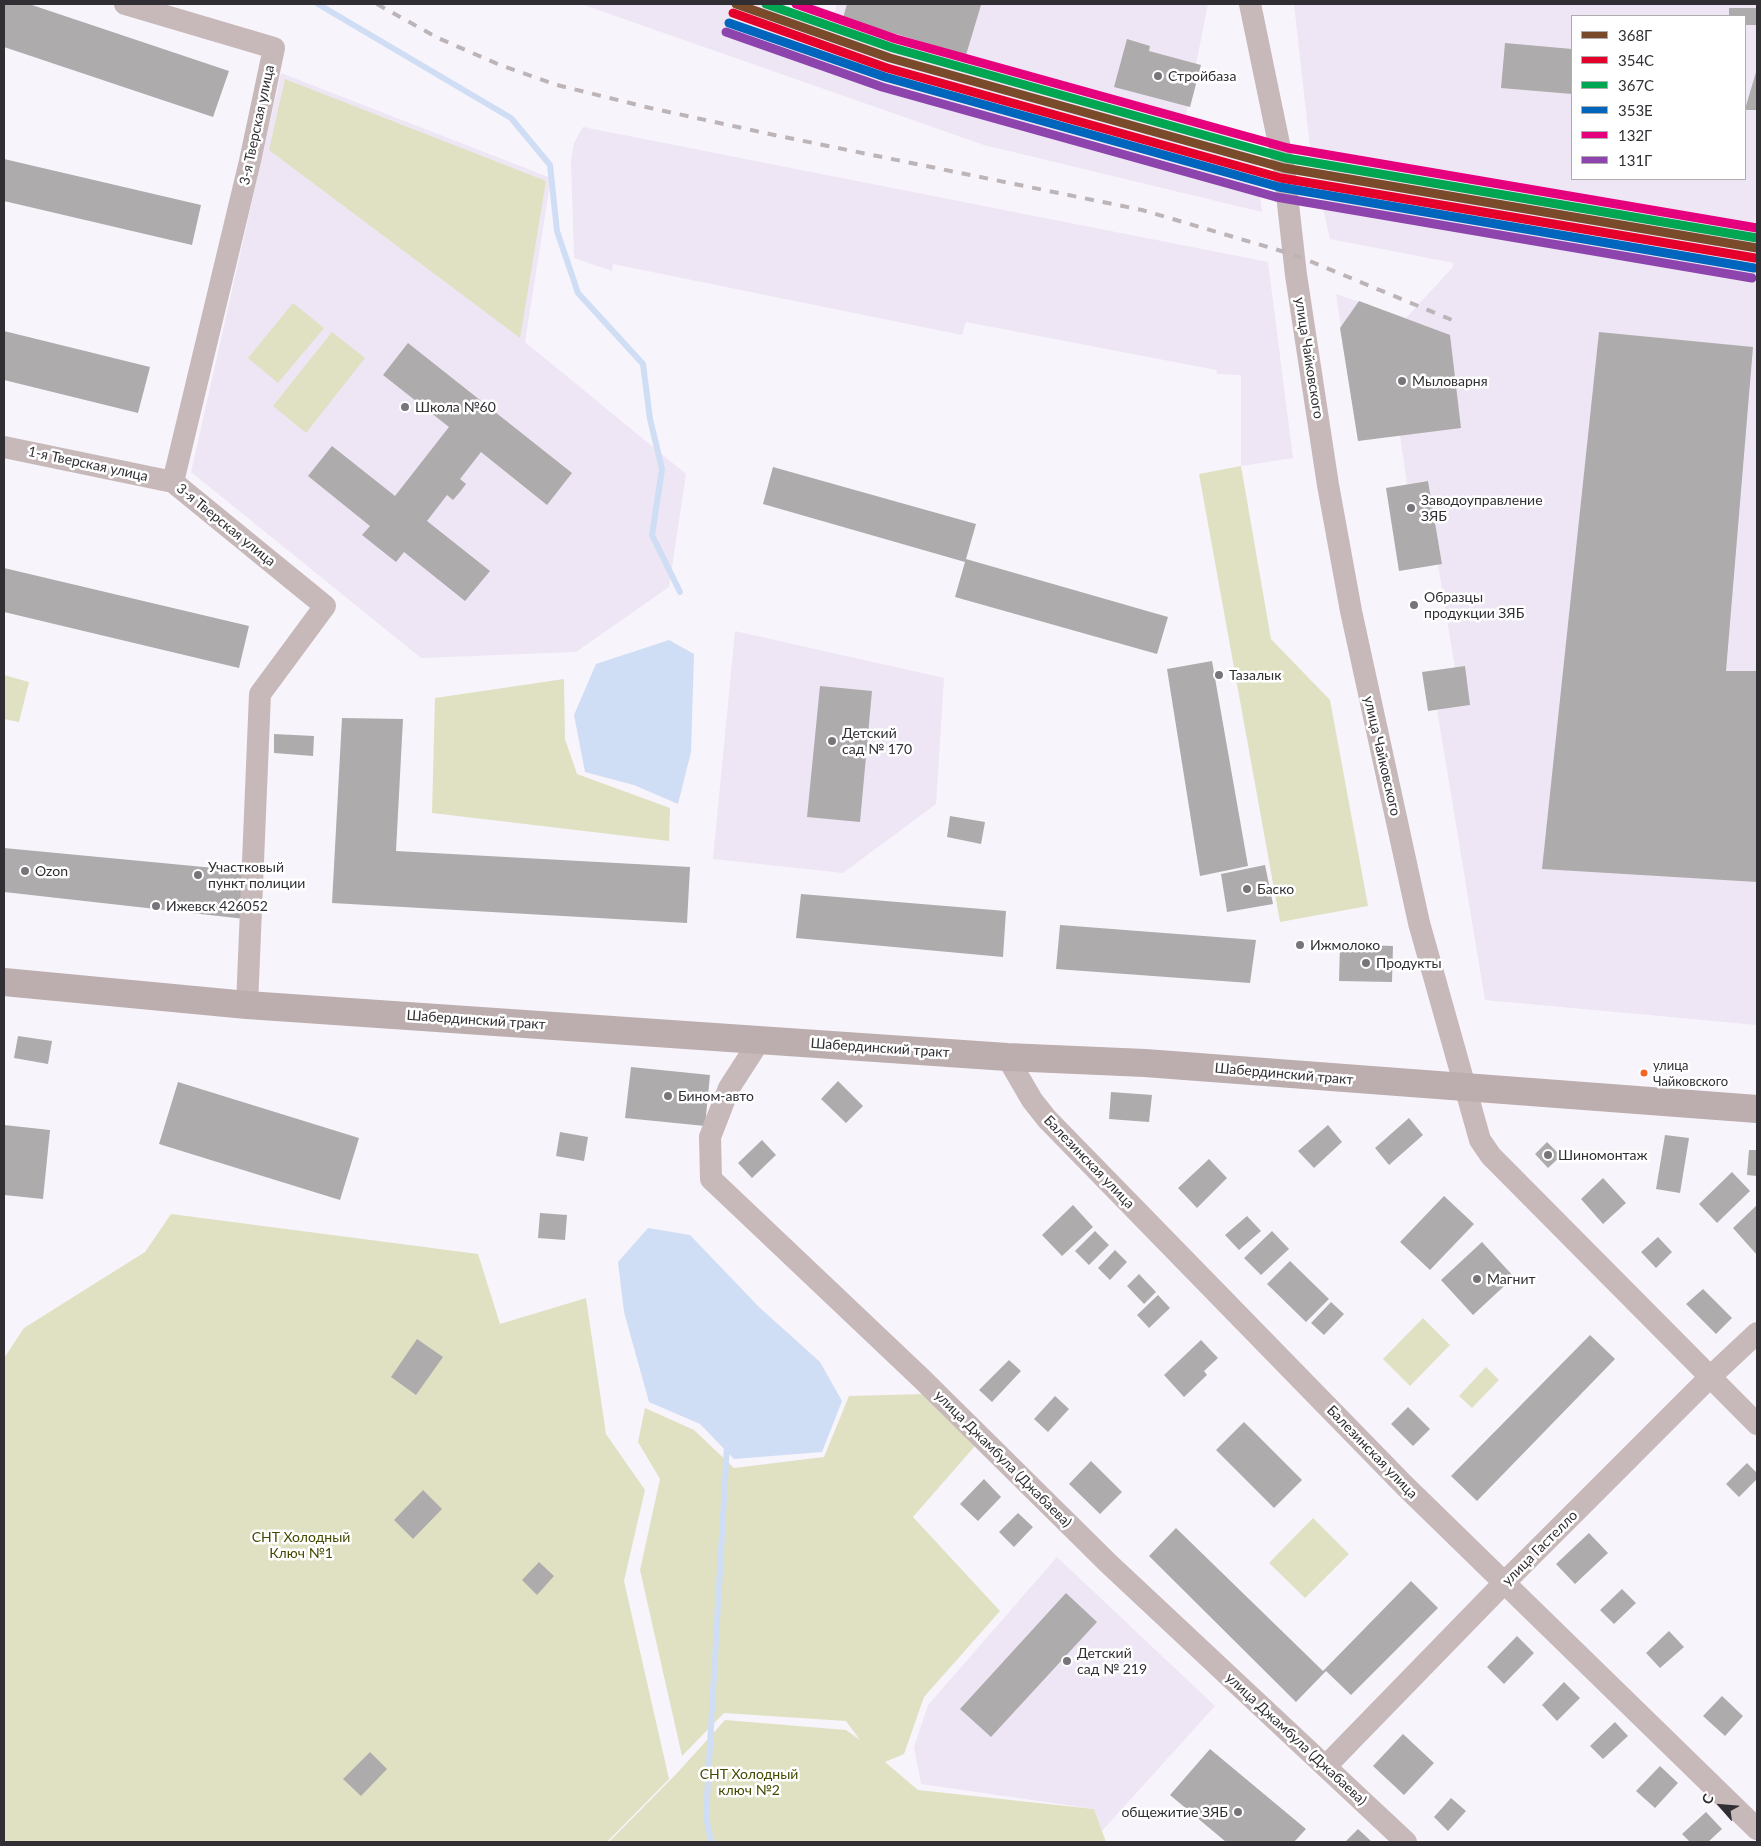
<!DOCTYPE html>
<meta charset="utf-8">
<style>
body{margin:0}
#map{position:relative;width:1761px;height:1846px;overflow:hidden;background:#f8f4fb;font-family:Lato,sans-serif}
canvas{display:block}
.frame{position:absolute;inset:0;border:5px solid #322f34;pointer-events:none}
.legend{position:absolute;left:1571px;top:15px;width:175px;height:165px;box-sizing:border-box;background:#fff;border:1px solid #adacae;margin:0;padding:6px 9px;list-style:none;font-size:15px;color:#322f34}
.legend li{display:flex;align-items:center;gap:10px;height:25px}
.legend b{width:25px;border:1px solid #adacae}
.north{position:absolute;left:1696px;top:1781px;width:50px;height:50px;-webkit-text-stroke:4px #fff;paint-order:stroke;rotate:297deg;font-size:14px;font-weight:700;line-height:20px;text-align:center;color:#322f34}
.north::after{content:'';display:block;margin:auto;width:18px;height:22px;background:#322f34;clip-path:polygon(50% 0,100% 100%,50% 72%,0 100%)}
</style>
<div id="map">
<canvas width="1761" height="1846"></canvas>
<div class="frame"></div>
<ul class="legend">
<li><b style="height:6px;background:#7a4b2a"></b>368Г</li>
<li><b style="height:6px;background:#e4002b"></b>354С</li>
<li><b style="height:6px;background:#00a651"></b>367С</li>
<li><b style="height:6px;background:#0065bd"></b>353Е</li>
<li><b style="height:6px;background:#e5007d"></b>132Г</li>
<li><b style="height:6px;background:#8e44ad"></b>131Г</li>
</ul>
<div class="north">С</div>
</div>
<script>
const context = document.querySelector('canvas').getContext('2d');
context.lineJoin = 'round';
function fillPath(path, color) {
  context.fillStyle = color;
  context.fill(path, 'evenodd');
}
function stroke(path, color, width, dash) {
  context.strokeStyle = color;
  context.lineWidth = width;
  context.lineCap = dash ? 'butt' : 'round';
  context.setLineDash(dash || []);
  context.stroke(path);
}
function write(font, color, halo, rows, align = 'center') {
  context.font = font + ' Lato,sans-serif';
  context.lineWidth = 5;
  context.setLineDash([]);
  context.textBaseline = 'middle';
  context.strokeStyle = halo;
  context.fillStyle = color;
  for (const [text, x, y, turn = 0] of rows) {
    context.save();
    context.translate(x, y);
    context.rotate((+turn || 0) * Math.PI / 180);
    context.textAlign = isNaN(turn) ? turn : align;
    if (halo) context.strokeText(text, 0, 0);
    context.fillText(text, 0, 0);
    context.restore();
  }
}
fillPath(new Path2D(`
 M581 4H782L831 24 837 4H1208L1185 120 1254 145 1262 212 984 145Z
 M1294 4H1757V1025L1485 1000 1437 710 1470 705 1455 668 1438 565 1442 563 1428 481 1407 484 1400 435 1358 441 1336 294 1406 318 1452 268 1454 263 1330 239 1311 156ZM1572 16H1745V179H1572Z
 M281 73 551 178 525 342 686 474 669 587 576 652 421 658 191 472Z
 M583 127 1268 262 1293 458 1241 466V375L1217 374 1216 370 966 322 962 335 613 264 612 271 574 258 571 161 574 143Z
 M735 631 944 678 936 804 843 873 713 859Z
 M1057 1557 1215 1706 1102 1831 1094 1809 921 1784 914 1747 928 1705Z`), '#eee6f4');
fillPath(new Path2D(`
 M285 79 546 181 520 338 269 150Z
 M293 303 324 328 278 383 248 358Z
 M332 332 365 358 306 433 273 406Z
 M1241 466 1271 639 1330 700 1368 906 1280 922 1199 474Z
 M4 675 29 682 19 722 4 719Z
 M564 679 565 739 577 774 670 808 669 841 432 813 435 698Z
 M171 1214 478 1254 500 1324 586 1298 606 1434 645 1490 624 1581 669 1779 607 1842H4V1358L24 1328 145 1252Z
 M1423 1318 1450 1345 1410 1386 1383 1359Z
 M1486 1367 1499 1380 1472 1408 1459 1396Z
 M926 1394 975 1446 913 1517 1000 1611 924 1697 904 1754 885 1762 918 1790 1094 1809 1106 1842H609L679 1771 725 1720 846 1730 860 1740 846 1721 724 1713 682 1756 640 1570 660 1479 638 1442 645 1408 694 1430 734 1468 824 1457 849 1396Z
 M1313 1518 1349 1554 1305 1598 1269 1563Z`), '#e0e1c3');
fillPath(new Path2D(`
 M669 640 694 654 691 752 678 804 634 785 585 772 574 715 596 664Z
 M648 1228 690 1235 759 1307 820 1362 842 1401 822 1452 734 1459 700 1424 649 1402 624 1312 618 1262Z`), '#cfdef5');
stroke(new Path2D(`
 M318 4 511 118 550 165 557 231 578 293 643 364 650 419 662 469 652 535 680 592
 M711 1842 706 1816 727 1445`), '#cfdef5', 6);
fillPath(new Path2D(`
 M4 4H29L229 71 213 117 4 47Z
 M847 4H975L981 5 966 55 843 18Z
 M1729 8H1757V25H1745V16H1729Z
 M1127 39 1150 46 1149 51 1201 65 1190 107 1114 87Z
 M1505 43 1572 49V94L1501 88Z
 M1757 69V110H1745V109Z
 M4 159 201 205 192 245 4 201Z
 M1359 301 1450 335 1461 428 1358 441 1340 328Z
 M4 331 150 367 138 413 4 380Z
 M1599 332 1753 347 1726 671H1757V882L1542 869Z
 M408 343 572 473 547 505 481 452 460 479 466 484 460 492 453 500 447 495 427 521 490 571 465 601 404 552 396 562 362 535 370 526 308 476 332 446 395 496 449 427 383 375Z
 M773 467 976 524 966 559 1168 617 1157 654 955 597 965 562 763 504Z
 M1428 481 1442 564 1399 571 1386 488Z
 M4 568 249 626 239 668 4 612Z
 M1212 661 1248 866 1200 876 1167 669Z
 M1465 666 1470 705 1428 711 1422 672Z
 M820 686 872 691 860 822 807 817Z
 M342 718 403 719 396 851 690 867 687 923 332 903Z
 M274 734 314 736 313 756 274 753Z
 M950 816 985 822 981 844 947 837Z
 M4 848 246 871 245 919 4 892Z
 M1265 865 1273 904 1227 912 1221 874Z
 M801 894 1006 911 1003 957 796 938Z
 M1060 925 1256 940 1250 983 1056 969Z
 M1340 944 1393 946 1392 982 1339 981Z
 M18 1036 52 1041 48 1064 14 1058Z
 M631 1067 710 1075 705 1126 625 1118Z
 M838 1081 863 1106 846 1123 821 1099Z
 M178 1082 359 1138 340 1200 159 1144Z
 M1111 1092 1152 1095 1149 1122 1109 1119Z
 M1409 1118 1423 1135 1389 1165 1375 1148Z
 M4 1125 50 1130 43 1199 4 1195Z
 M1328 1125 1342 1142 1314 1168 1298 1151Z
 M560 1132 588 1137 584 1161 556 1156Z
 M1665 1135 1689 1138 1680 1193 1656 1189Z
 M762 1140 776 1155 752 1178 738 1163Z
 M1547 1142 1561 1156 1548 1168 1535 1154Z
 M1749 1150H1757V1176L1747 1175Z
 M1209 1159 1227 1178 1197 1208 1178 1188Z
 M1732 1172 1750 1191 1717 1223 1699 1204Z
 M1603 1178 1626 1203 1603 1224 1581 1199Z
 M1444 1196 1474 1224 1430 1270 1400 1242Z
 M1073 1205 1093 1227 1062 1256 1042 1235Z
 M1757 1205V1255L1733 1228Z
 M540 1213 567 1215 565 1240 538 1238Z
 M1247 1216 1261 1231 1239 1250 1225 1235Z
 M1095 1231 1109 1245 1089 1265 1075 1251Z
 M1272 1231 1289 1249 1261 1275 1244 1258Z
 M1658 1237 1672 1252 1656 1268 1641 1252Z
 M1482 1242 1514 1277 1473 1315 1441 1280Z
 M1115 1250 1127 1262 1110 1280 1098 1268Z
 M1290 1261 1329 1299 1306 1322 1267 1284Z
 M1139 1274 1156 1292 1144 1304 1127 1286Z
 M1703 1289 1732 1318 1716 1334 1686 1304Z
 M1158 1295 1170 1308 1149 1328 1137 1315Z
 M1331 1302 1344 1314 1324 1335 1311 1323Z
 M1590 1335 1615 1359 1477 1501 1451 1476Z
 M417 1339 443 1357 416 1395 391 1377Z
 M1201 1340 1218 1358 1204 1371 1207 1375 1184 1397 1164 1375Z
 M1009 1360 1021 1371 992 1402 979 1390Z
 M1055 1396 1069 1409 1048 1432 1034 1419Z
 M1408 1407 1430 1429 1413 1446 1391 1424Z
 M1244 1422 1302 1480 1274 1508 1216 1450Z
 M1091 1461 1122 1492 1100 1514 1069 1484Z
 M1747 1463 1757 1473V1479L1739 1497 1726 1484Z
 M984 1479 1001 1497 978 1521 960 1504Z
 M423 1490 442 1509 413 1539 394 1520Z
 M1018 1513 1033 1527 1014 1547 999 1532Z
 M1176 1528 1323 1671 1411 1581 1438 1608 1351 1695 1326 1671 1296 1702 1149 1556Z
 M1589 1533 1608 1553 1575 1584 1556 1564Z
 M539 1562 554 1576 537 1595 522 1580Z
 M1622 1589 1636 1603 1614 1624 1600 1610Z
 M1066 1593 1097 1622 991 1737 960 1709Z
 M1669 1631 1684 1647 1660 1668 1646 1653Z
 M1517 1636 1534 1653 1504 1684 1487 1667Z
 M1564 1682 1580 1698 1557 1721 1542 1705Z
 M1722 1696 1743 1716 1725 1736 1703 1716Z
 M1615 1722 1628 1736 1603 1759 1590 1746Z
 M1403 1734 1434 1763 1404 1795 1373 1766Z
 M1210 1749 1306 1829 1294 1842H1226L1170 1795Z
 M370 1752 387 1769 361 1796 343 1779Z
 M1660 1766 1678 1783 1655 1808 1636 1791Z
 M1451 1798 1466 1811 1448 1831 1434 1817Z
 M1706 1812 1722 1829 1708 1842H1690L1682 1834Z
 M1358 1829 1372 1842H1345Z`), '#aeabac');
stroke(new Path2D(`
 M125 4 274 48 250 161 173 482 325 606 260 694 247 1005
 M1250 4 1284 168 1296 275 1328 485 1351 611 1419 923 1480 1140 1491 1156 1757 1424
 M4 447 173 482
 M760 1040 729 1088 710 1137 711 1179 922 1379 1108 1563 1406 1842
 M1007 1057 1032 1100 1047 1119 1404 1485 1757 1829
 M1326 1766 1504 1583 1710 1377 1757 1333`), '#c7b9ba', 22);
stroke(new Path2D(`
 M4 982 247 1005 1007 1057 1145 1063 1757 1109`), '#bcadae', 28);
stroke(new Path2D(`
 M377 4 438 38 500 65 557 85 646 107 779 136 1142 210 1295 255 1457 322`), '#bcb4b7', 4, [9, 9]);
stroke(new Path2D(`
 M736 4 890 58 1284 168 1757 248`), '#7a4b2a', 9);
stroke(new Path2D(`
 M733 13 887 68 1281 178 1755 258`), '#e4002b', 9);
stroke(new Path2D(`
 M766 4 893 48 1286 158 1757 238`), '#00a651', 9);
stroke(new Path2D(`
 M729 23 885 77 1279 187 1754 268`), '#0065bd', 9);
stroke(new Path2D(`
 M796 4 896 39 1288 148 1757 228`), '#e5007d', 9);
stroke(new Path2D(`
 M726 32 882 87 1276 197 1752 278`), '#8e44ad', 9);
for (const [x, y, r, color] of [
 [1158,76,5,"#77747a"],
 [1402,381,5,"#77747a"],
 [405,407,5,"#77747a"],
 [1411,508,5,"#77747a"],
 [1414,605,5,"#77747a"],
 [1219,675,5,"#77747a"],
 [832,741,5,"#77747a"],
 [25,871,5,"#77747a"],
 [198,875,5,"#77747a"],
 [1247,889,5,"#77747a"],
 [156,906,5,"#77747a"],
 [1300,945,5,"#77747a"],
 [1366,963,5,"#77747a"],
 [1644,1073,4.5,"#f26522"],
 [668,1096,5,"#77747a"],
 [1548,1155,5,"#77747a"],
 [1477,1279,5,"#77747a"],
 [1067,1661,5,"#77747a"],
 [1238,1812,5,"#77747a"]
]) {
  const dot = new Path2D();
  dot.arc(x, y, r, 0, 2 * Math.PI);
  context.fillStyle = color;
  context.fill(dot);
  stroke(dot, '#fff', 2);
}
write('13px', '#322f34', '#fff', [
 ["улица",1653,1066],
 ["Чайковского",1653,1082]
], 'left');
write('14px', '#322f34', '#fff', [
 ["Стройбаза",1168,76],
 ["Мыловарня",1412,381],
 ["Школа №60",415,407],
 ["Заводоуправление",1421,500],
 ["ЗЯБ",1421,516],
 ["Образцы",1424,597],
 ["продукции ЗЯБ",1424,613],
 ["Тазалык",1229,675],
 ["Детский",842,733],
 ["сад № 170",842,749],
 ["Участковый",208,867],
 ["пункт полиции",208,883],
 ["Ozon",35,871],
 ["Баско",1257,889],
 ["Ижевск 426052",166,906],
 ["Ижмолоко",1310,945],
 ["Продукты",1376,963],
 ["Бином-авто",678,1096],
 ["Шиномонтаж",1558,1155],
 ["Магнит",1487,1279],
 ["Детский",1077,1653],
 ["сад № 219",1077,1669],
 ["общежитие ЗЯБ",1228,1812,"right"]
], 'left');
write('14px', '#322f34', '#fff', [
 ["3-я Тверская улица",257,125,-78],
 ["улица Чайковского",1309,358,81],
 ["1-я Тверская улица",88,464,12],
 ["3-я Тверская улица",226,525,39],
 ["улица Чайковского",1382,756,77],
 ["Шабердинский тракт",476,1020,4],
 ["Шабердинский тракт",880,1048,4],
 ["Шабердинский тракт",1284,1074,5],
 ["Балезинская улица",1089,1162,46],
 ["Балезинская улица",1372,1452,46],
 ["улица Джамбула (Джабаева)",1003,1459,45],
 ["улица Гастелло",1540,1548,-45],
 ["улица Джамбула (Джабаева)",1296,1739,43]
]);
write('14px', '#464a00', '#fff', [
 ["СНТ Холодный",301,1537],
 ["Ключ №1",301,1553],
 ["СНТ Холодный",749,1774],
 ["ключ №2",749,1790]
]);
</script>
